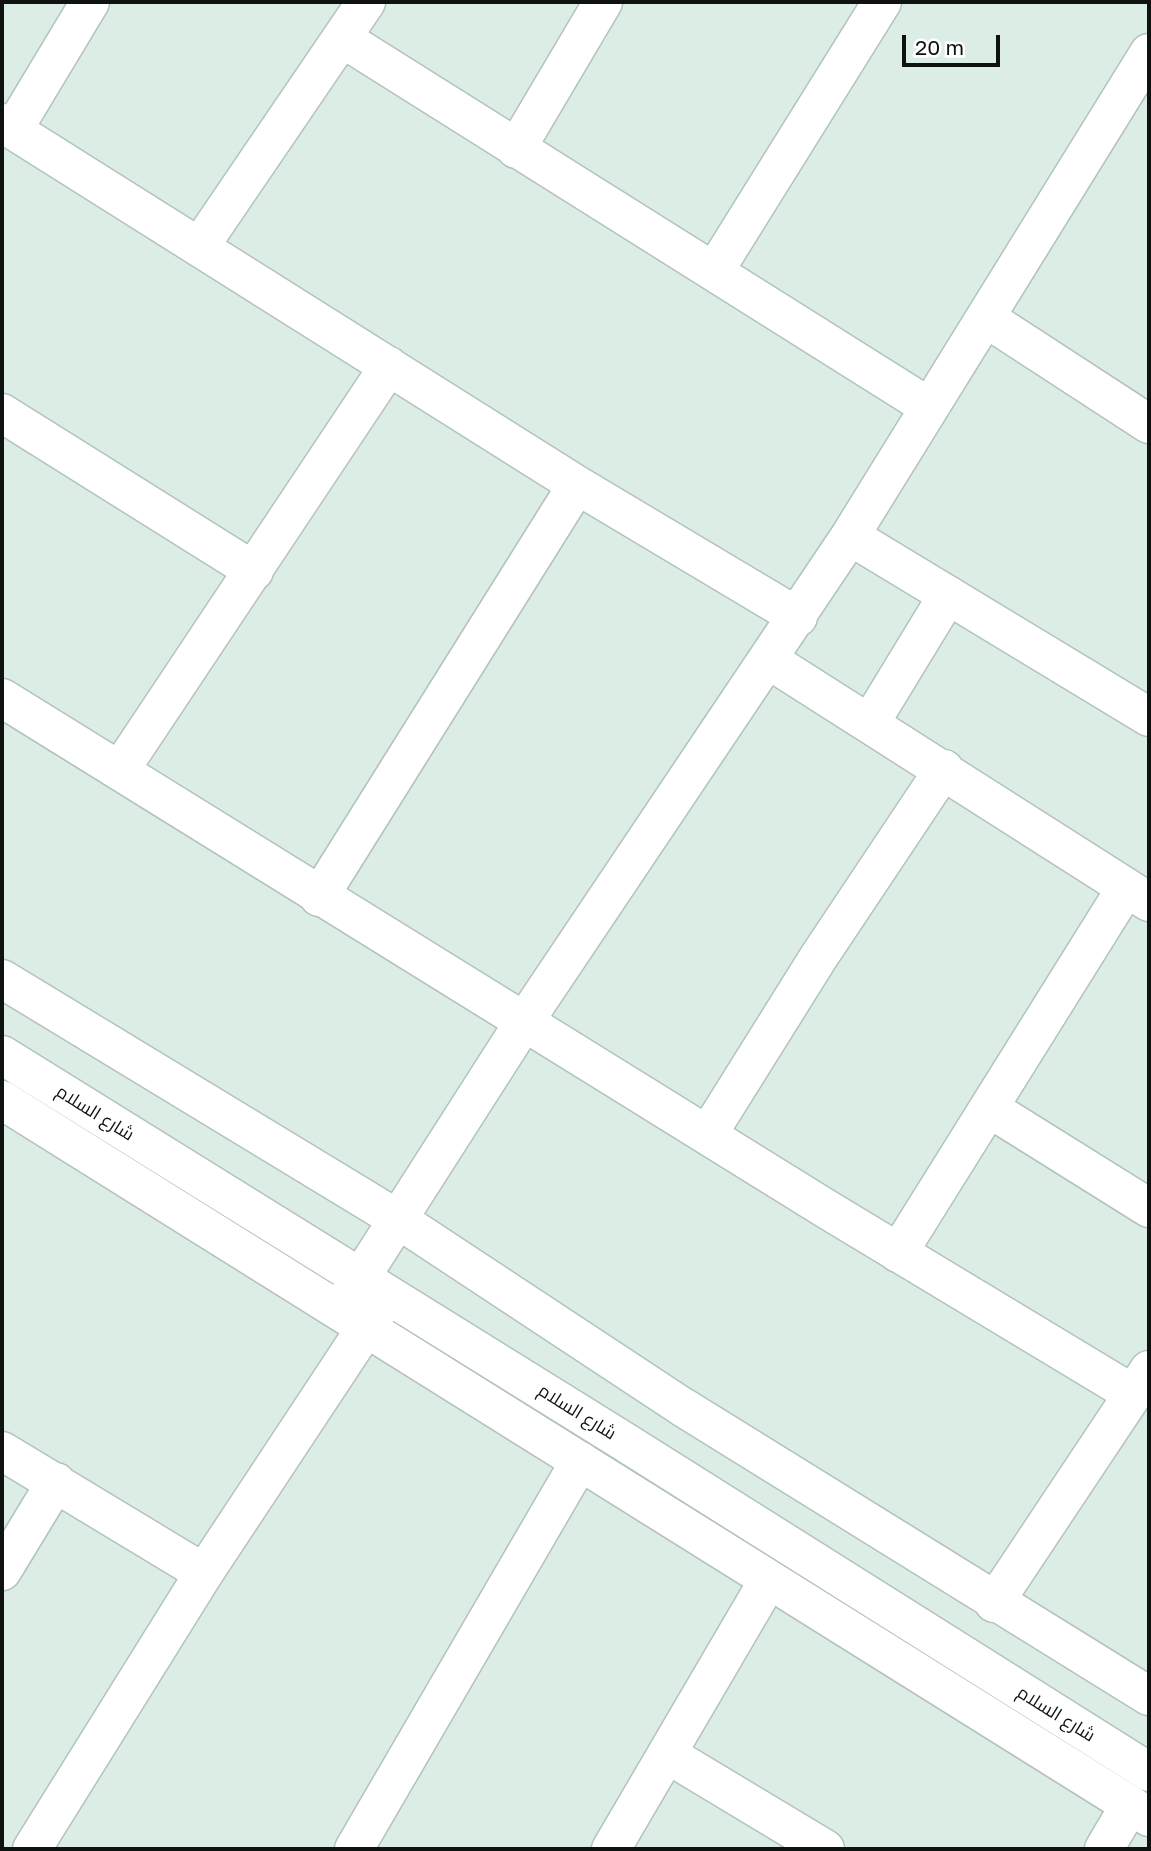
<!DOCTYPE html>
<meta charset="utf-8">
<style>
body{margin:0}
#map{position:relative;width:1151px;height:1851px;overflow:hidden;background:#dcede6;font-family:"Golos Text",sans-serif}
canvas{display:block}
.frame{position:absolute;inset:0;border:4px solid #0e1311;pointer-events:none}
.scale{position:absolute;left:902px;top:35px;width:98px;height:32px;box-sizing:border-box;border:4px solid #0e1311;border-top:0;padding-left:9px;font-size:21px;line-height:24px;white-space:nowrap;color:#0e1311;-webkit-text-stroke:5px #fff;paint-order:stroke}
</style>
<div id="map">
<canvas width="1151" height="1851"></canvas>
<div class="frame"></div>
<div class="scale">20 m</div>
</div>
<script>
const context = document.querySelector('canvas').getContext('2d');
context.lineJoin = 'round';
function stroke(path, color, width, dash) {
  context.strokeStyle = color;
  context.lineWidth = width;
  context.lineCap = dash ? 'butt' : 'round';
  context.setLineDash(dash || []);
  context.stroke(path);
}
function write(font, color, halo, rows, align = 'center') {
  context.font = font + ' "Golos Text",Cairo,sans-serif';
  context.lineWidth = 7;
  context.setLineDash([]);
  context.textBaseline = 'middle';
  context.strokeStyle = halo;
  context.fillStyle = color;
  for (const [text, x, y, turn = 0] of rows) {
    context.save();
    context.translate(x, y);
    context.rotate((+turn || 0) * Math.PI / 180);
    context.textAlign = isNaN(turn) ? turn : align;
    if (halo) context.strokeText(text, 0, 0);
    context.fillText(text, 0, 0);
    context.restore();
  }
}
const street = new Path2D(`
 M342 38 929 407
 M2 123 577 485 798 617
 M13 130 90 2
 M516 149 603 2
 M200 246 366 2
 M715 270 882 2
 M986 318 1149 424
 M2 413 254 571
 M850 536 1149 717
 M769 660 1149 902
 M2 698 828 1210 1133 1394
 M870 723 948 595
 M120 770 389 366
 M319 897 577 485
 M2 979 399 1220 681 1406 1149 1696
 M989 1108 1149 1208
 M708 1134 818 958 944 769
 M898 1253 1126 888
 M343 1305 524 1022 850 536 1149 53
 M2 1451 204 1573
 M2 1571 56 1482
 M994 1603 1149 1370
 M667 1754 825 1849
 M354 1849 580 1461
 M611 1849 768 1581
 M1104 1849 1130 1805`);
const secondary = new Path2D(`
 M2 1055 620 1439 1149 1772
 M2 1100 1149 1817
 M32 1849 204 1573 381 1305`);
stroke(street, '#b2c2bc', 41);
stroke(secondary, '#b2c2bc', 41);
stroke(street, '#fff', 38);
stroke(secondary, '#fff', 38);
write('18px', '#0e1311', '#fff', [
 ["شارع السلام",95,1113,32],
 ["شارع السلام",577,1412,32],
 ["شارع السلام",1056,1714,32]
]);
</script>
